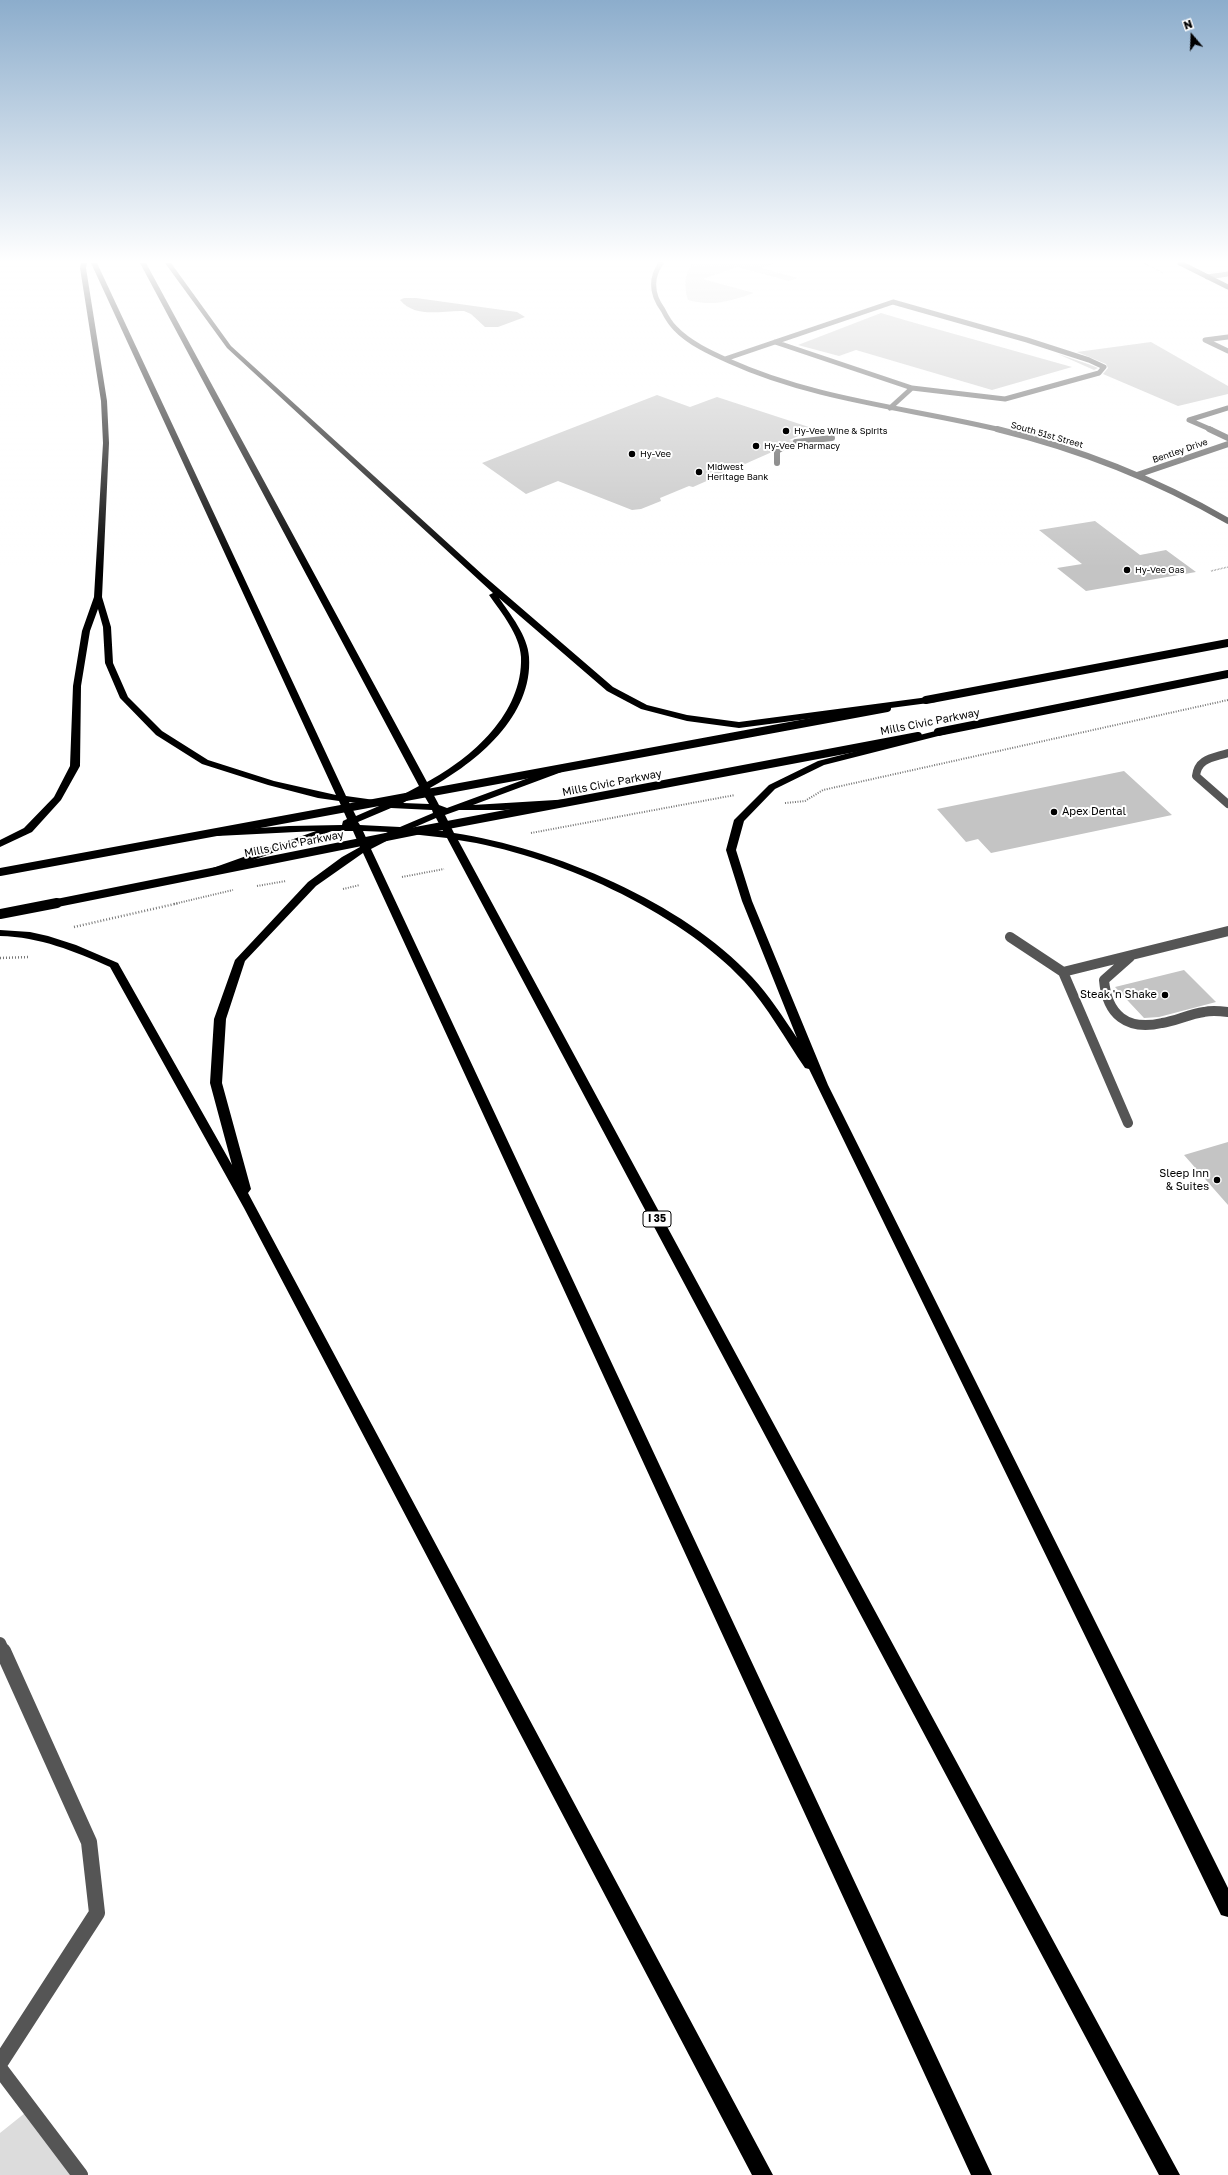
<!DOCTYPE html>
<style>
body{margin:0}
#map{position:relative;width:1228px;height:2175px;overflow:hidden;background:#fff;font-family:"Golos Text",sans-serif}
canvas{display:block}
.north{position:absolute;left:1172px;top:16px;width:40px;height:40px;-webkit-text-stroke:3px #fff;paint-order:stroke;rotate:341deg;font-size:11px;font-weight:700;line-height:16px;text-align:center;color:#000}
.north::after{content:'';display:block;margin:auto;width:14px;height:18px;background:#000;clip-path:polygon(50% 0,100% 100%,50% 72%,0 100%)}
</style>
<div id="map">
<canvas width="1228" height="2175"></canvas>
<div class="north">N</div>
</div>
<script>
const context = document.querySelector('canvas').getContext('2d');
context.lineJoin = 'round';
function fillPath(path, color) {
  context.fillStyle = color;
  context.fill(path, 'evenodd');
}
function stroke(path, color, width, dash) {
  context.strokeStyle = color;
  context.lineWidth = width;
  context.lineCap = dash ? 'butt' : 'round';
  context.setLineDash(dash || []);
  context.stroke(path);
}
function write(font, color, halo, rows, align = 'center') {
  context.font = font + ' "Golos Text",sans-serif';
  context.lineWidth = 4;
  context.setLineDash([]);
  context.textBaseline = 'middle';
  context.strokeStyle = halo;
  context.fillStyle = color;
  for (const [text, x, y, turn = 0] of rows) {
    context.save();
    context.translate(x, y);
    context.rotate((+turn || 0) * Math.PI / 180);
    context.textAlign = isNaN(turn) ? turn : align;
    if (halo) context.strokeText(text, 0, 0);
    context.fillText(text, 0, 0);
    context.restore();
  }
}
fillPath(new Path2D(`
 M693 263H773L761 268 798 278 789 281 737 267 703 279 754 293C730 301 714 307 688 300 684 286 684 275 693 263Z
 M30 2109 80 2175H0V2133Z`), '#dcdcdc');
fillPath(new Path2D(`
 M404 298H416L517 312 525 317 498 327H485L471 314 464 311C442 310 416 319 400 300Z`), '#a3a3a3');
fillPath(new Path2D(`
 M881 313 908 321 1072 367 992 390 856 350 839 356 798 345Z
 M1151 342 1228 386V394L1178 406 1103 374 1108 368 1106 364 1077 352Z
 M1058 354 1088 364 1098 368 1094 370Z
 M657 395 690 407 717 397 815 429 789 440 792 441V444L786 446 780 444 773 448 772 452 693 487 689 486 660 498 661 501 641 509 632 510 558 481 526 494 482 463Z
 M1095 521 1140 555 1166 550 1196 572 1086 591 1057 568 1082 564 1039 530Z
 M1124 771 1172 815 991 853 978 839 966 842 937 809Z
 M1184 970 1216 1002 1159 1017 1144 1018 1115 987Z
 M1228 1142V1205L1184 1155Z`), '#c4c4c4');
stroke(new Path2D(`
 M782 448 796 442`), '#d9d9d9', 6, [6, 3]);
stroke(new Path2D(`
 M1144 263 1163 273`), '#777', 1, [0.5, 1]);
stroke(new Path2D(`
 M1211 571 1228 567`), '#777', 1.5, [0.5, 1]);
stroke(new Path2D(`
 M785 803 805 801 823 790 1228 700
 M531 833 735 795
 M402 877 444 869
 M257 886 286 881
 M343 889 360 885
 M174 904 233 890`), '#777', 2, [1, 1.5]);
stroke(new Path2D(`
 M74 927 179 903
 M0 958 29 957`), '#777', 2.5, [1, 2]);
stroke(new Path2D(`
 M661 263C650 279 652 295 663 310 666 316 670 323 675 328 689 343 711 353 729 361 815 400 910 408 1001 430
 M1207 277 1228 274
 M1228 337 1205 340 1228 351
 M775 342 912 388
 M725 359 893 302 1027 340 1089 360 1104 367 1099 373 1005 399 912 388 890 408
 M1212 430 1189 420 1228 408`), '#555', 5);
stroke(new Path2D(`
 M997 429C1079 449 1156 479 1228 521
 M1209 429 1228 438
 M796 442 832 438
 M777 463V451L782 448
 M1137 475 1228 444`), '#555', 6);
stroke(new Path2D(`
 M1228 753C1213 758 1198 758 1196 776L1228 804`), '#555', 8);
stroke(new Path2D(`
 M1010 937 1063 972
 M1130 957 1104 980C1107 1015 1127 1031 1162 1023 1176 1021 1189 1014 1204 1012 1212 1010 1220 1011 1228 1012
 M1128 1123 1063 972 1228 931`), '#555', 10);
stroke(new Path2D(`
 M0 1643 4 1652`), '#555', 12);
stroke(new Path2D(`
 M0 2063 97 1913 89 1842 3 1651
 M0 2069 80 2175`), '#555', 16);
stroke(new Path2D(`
 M1180 263 1228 287`), '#000', 5);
stroke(new Path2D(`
 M926 700 1228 643
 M938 732 1228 674
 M0 872 887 708
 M52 904 416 831 918 736`), '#000', 8);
stroke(new Path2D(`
 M0 914 57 903`), '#000', 10);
fillPath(new Path2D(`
 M81 263H87L86 268 107 401 109 443 102 597 111 627 113 663 128 697 162 731 208 760 274 781 336 795 91 263H97L346 796 389 802 419 786 140 263H146L427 782C472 758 523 713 521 657 520 635 501 612 489 595L493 593 227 348 165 263H171L231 346 484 576 613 687 647 705 687 715 739 722 936 696 940 699 936 702 739 728 687 721 641 709 607 691 499 598C510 614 528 636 529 657 533 716 477 762 430 788L439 805 447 808 561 766H567V770L473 805 572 799 577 802 575 804 504 810H459L445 815 454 833C553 848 683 902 752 977 769 995 783 1017 797 1038L742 901 726 850 734 820 769 785 818 761 947 728 952 731 950 733 824 765 775 789 744 821 736 850 752 901 828 1085 1228 1888V1917L1221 1915 809 1069 805 1068C785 1039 768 1007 744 981 678 910 553 854 458 840L1180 2175H1159L447 838 402 833 371 849 992 2175H971L363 853 316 886 245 961 226 1019 222 1083 251 1189 248 1193 773 2175H752L244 1208 110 967C74 951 40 937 0 936V930L30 932 48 936 76 945 118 963 232 1165 210 1083 214 1019 235 960 308 882 342 857 360 847 353 831H332L218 873H210V869L316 831 217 836 212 833 213 831 289 826 342 825 343 821 347 819 339 801 318 798 268 785 202 764 156 735 120 698 105 663 103 627 98 609 90 631 81 686 80 766 61 800 32 832 0 847V840L24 828 54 797 70 766 73 686 82 631 94 597 103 443 101 401 80 268ZM422 792 429 804 403 803ZM349 802 379 806 356 816ZM391 808 432 810 433 813 400 827 360 825 358 822ZM436 818 443 831 413 828ZM363 831 388 832 368 842Z`), '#000');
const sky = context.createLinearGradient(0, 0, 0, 568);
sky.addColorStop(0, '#8cadcc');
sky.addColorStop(0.46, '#fff');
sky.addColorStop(1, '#ffffff00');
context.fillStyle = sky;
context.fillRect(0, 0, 1228, 568);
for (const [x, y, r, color] of [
 [786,431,4,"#000"],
 [756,446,4,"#000"],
 [632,454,4,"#000"],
 [699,472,4,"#000"],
 [1127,570,4,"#000"],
 [1054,812,4,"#000"],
 [1165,995,4,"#000"],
 [1217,1180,4,"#000"]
]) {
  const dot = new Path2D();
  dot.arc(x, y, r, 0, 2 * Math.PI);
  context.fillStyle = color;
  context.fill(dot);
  stroke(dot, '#fff', 1.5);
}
write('9px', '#000', '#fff', [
 ["Hy-Vee Wine & Spirits",794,431],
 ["Hy-Vee Pharmacy",764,446],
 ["Hy-Vee",640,454],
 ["Midwest",707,467],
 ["Heritage Bank",707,477],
 ["Hy-Vee Gas",1135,570]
], 'left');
write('9px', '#000', '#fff', [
 ["South 51st Street",1047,435,16],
 ["Bentley Drive",1180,451,-19]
]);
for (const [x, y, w] of [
 [657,1219,28]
]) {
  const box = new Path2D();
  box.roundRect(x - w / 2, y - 8, w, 16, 3);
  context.fillStyle = '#fff';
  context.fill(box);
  stroke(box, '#000', 1);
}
write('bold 10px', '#000', null, [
 ["I 35",657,1219]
]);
write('11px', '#000', '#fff', [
 ["Mills Civic Parkway",930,722,-11],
 ["Mills Civic Parkway",612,783,-11],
 ["Mills Civic Parkway",294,844,-11]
]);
write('11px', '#000', '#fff', [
 ["Apex Dental",1062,812,"left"],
 ["Steak 'n Shake",1157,995],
 ["Sleep Inn",1209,1174],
 ["& Suites",1209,1187]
], 'right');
</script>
